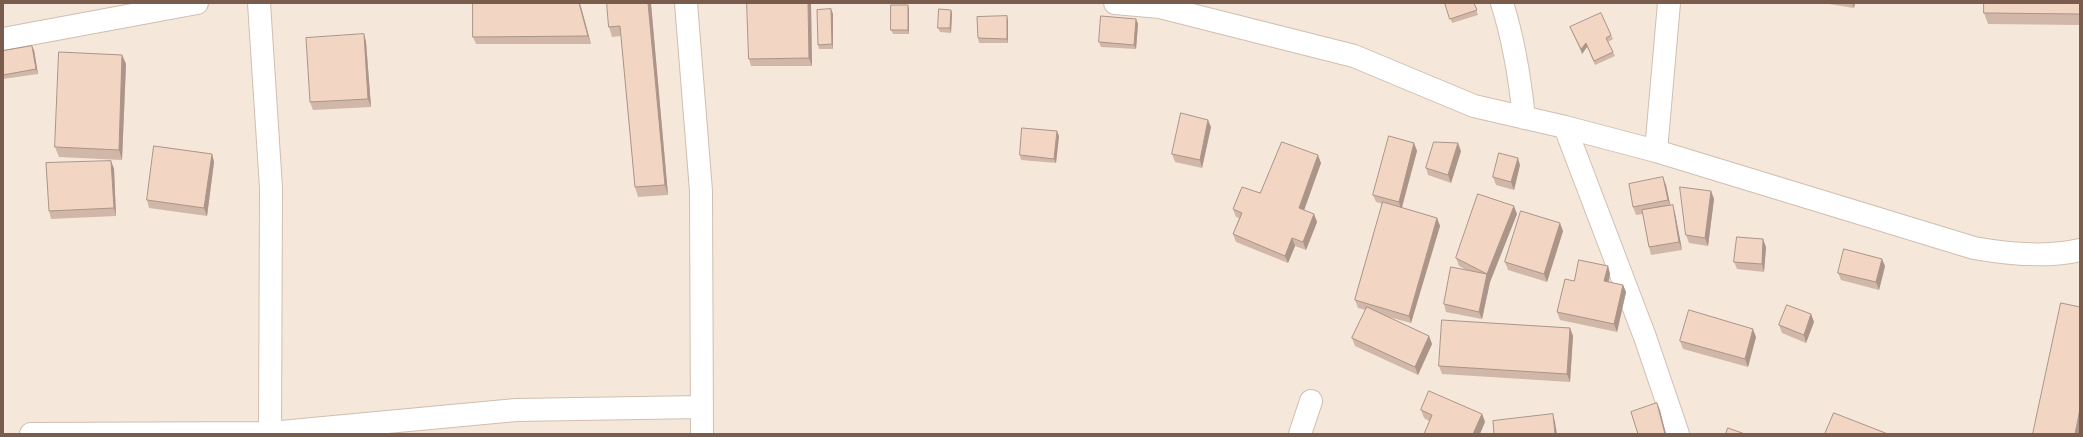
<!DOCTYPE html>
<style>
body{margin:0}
#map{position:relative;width:2083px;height:437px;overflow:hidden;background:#fdf6ec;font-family:"Noto Sans",sans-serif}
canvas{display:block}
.frame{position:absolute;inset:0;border:4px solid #7a5c4d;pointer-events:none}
</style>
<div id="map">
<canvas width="2083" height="437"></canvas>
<div class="frame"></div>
</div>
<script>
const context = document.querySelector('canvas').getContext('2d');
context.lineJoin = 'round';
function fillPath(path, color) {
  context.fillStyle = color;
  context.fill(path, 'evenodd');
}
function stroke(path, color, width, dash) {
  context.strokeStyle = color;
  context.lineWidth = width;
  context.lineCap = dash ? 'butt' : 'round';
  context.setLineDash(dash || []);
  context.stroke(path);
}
fillPath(new Path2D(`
 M3 3H2080V434H3Z`), '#f5e8da');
const minor = new Path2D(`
 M259 3 271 188 270 434
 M686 3 701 191 702 434
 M1115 3 1160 7 1354 56 1474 106 1565 127 1656 151 1974 248C2008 254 2047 258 2080 250
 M1502 3C1514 41 1520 79 1524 118
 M3 39 197 3
 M1565 127 1645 337 1678 434
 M1656 151 1669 3
 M31 434 270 433 516 410 702 407
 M1300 434 1311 401`);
stroke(minor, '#d1beb0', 24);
stroke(minor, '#fff', 22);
fillPath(new Path2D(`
 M473 3H580L591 44H476L473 37Z
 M648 3H651V4L668 195 638 197 635 187 621 36 612 37 609 27Z
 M811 3 812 66H751L749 59Z
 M1445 3H1474L1478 15 1452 23Z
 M1829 3H1855L1854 8 1829 4Z
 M2080 3V25L1988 24 1984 13Z
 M831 9 833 14V49H819L818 45Z
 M909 9V34H893L891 30Z
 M951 10 952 14 951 33 940 32 938 28Z
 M1136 19 1138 24 1136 49 1101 47 1099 42Z
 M1008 21V43H979L978 38Z
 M1570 27 1611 35 1613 39 1608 42 1615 56 1595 65 1587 47 1582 54Z
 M364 34 366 42 371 107 313 110 310 102Z
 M34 50 38 74 3 79V51Z
 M122 55 126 64 122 160 59 157 55 147Z
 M1211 127 1202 168 1175 162 1172 154Z
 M1059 136 1056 163 1021 160 1020 155Z
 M1414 143 1417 151 1402 208 1437 218 1440 226 1411 323 1385 316 1429 336 1432 344 1418 375 1355 346 1352 338 1366 310 1358 308 1355 300 1383 204 1376 202 1373 195Z
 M1461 151 1451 183 1428 175 1426 168Z
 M212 154 214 162 207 216 149 208 147 200Z
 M111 161 114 169 116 216 51 219 49 211Z
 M1321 163 1304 210 1314 214 1317 222 1306 250 1295 246 1288 263 1236 242 1233 234 1239 218 1236 217 1233 209 1260 193Z
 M1520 165 1514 190 1496 185 1493 177Z
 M1666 185 1670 206 1675 213 1682 250 1651 255 1649 247 1643 214 1636 215 1633 207Z
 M1711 191 1714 199 1708 246 1689 243 1686 235Z
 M1517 214 1490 282 1482 319 1446 312 1444 304 1466 270 1459 266 1456 258Z
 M1563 231 1547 282 1508 270 1505 262Z
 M1766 247 1764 272 1737 269 1734 262Z
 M1608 266 1610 274 1609 282 1623 285 1626 292 1617 332 1560 320 1557 312 1574 281Z
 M1885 266 1879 290 1841 280 1838 273Z
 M1811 314 1814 322 1806 343 1782 333 1779 325Z
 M1570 328 1573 336 1570 382 1442 374 1439 366Z
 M1756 337 1748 367 1683 349 1680 341Z
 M1421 410 1482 414 1485 422 1429 421 1424 418Z`), '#d1b7a8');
fillPath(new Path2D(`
 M579 3 581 7 591 44 588 36Z
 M648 3H651V4L668 195 665 185Z
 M808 3H811L812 66 809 58Z
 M1852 3H1855L1854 8Z
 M908 5 909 9V34L908 30Z
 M831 9 833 14V49L832 44Z
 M951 10 952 14 951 33 950 28Z
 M1007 16 1008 21V43L1007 39Z
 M1136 19 1138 24 1136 49 1134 45Z
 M364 34 366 42 371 107 368 99Z
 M1586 43 1587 47 1582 54 1581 49Z
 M32 46 34 50 38 74 36 69Z
 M122 55 126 64 122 160 119 150Z
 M1208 120 1211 127 1202 168 1200 160Z
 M1057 131 1059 136 1056 163 1054 159Z
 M1414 143 1417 151 1401 210 1399 202Z
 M1458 143 1461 151 1451 183 1448 175Z
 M212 154 214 162 207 216 204 208Z
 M1318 155 1321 163 1302 216 1299 208Z
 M1518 158 1520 165 1514 190 1511 182Z
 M111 161 114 169 116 216 114 208Z
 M1663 177 1666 185 1671 208 1668 200Z
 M1711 191 1714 199 1708 246 1705 238Z
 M1673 205 1675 213 1682 250 1679 242Z
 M1514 206 1517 214 1490 282 1482 319 1479 312 1487 274Z
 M1314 214 1317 222 1306 250 1303 242Z
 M1437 218 1440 226 1411 323 1409 316Z
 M1560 223 1563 231 1547 282 1544 274Z
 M1292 238 1295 246 1288 263 1285 256Z
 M1763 239 1766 247 1764 272 1762 264Z
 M1882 259 1885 266 1879 290 1876 282Z
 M1608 266 1610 274 1607 288 1604 281Z
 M1623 285 1626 292 1617 332 1614 324Z
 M1811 314 1814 322 1806 343 1804 335Z
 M1570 328 1573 336 1570 382 1567 374Z
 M1753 329 1756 337 1748 367 1745 359Z
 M1429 336 1432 344 1418 375 1415 367Z
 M1657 403 1660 410 1666 434H1665Z
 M2080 409V434H2075Z
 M1482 414 1485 422 1480 434H1473Z
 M1553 414 1555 422 1557 434H1555Z`), '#aa9588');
const building = new Path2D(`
 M473 3H579L588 36 473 37Z
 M607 3H648L665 185 635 187 620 26 609 27Z
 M747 3H808L809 58 749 59Z
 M1445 3H1474L1477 10 1450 19Z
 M1984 3H2080V14L1984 13Z
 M891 5H908V30H891Z
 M831 9 832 44 818 45 817 10Z
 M939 9 951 10 950 28H938Z
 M1601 13 1611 35 1606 38 1613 52 1594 61 1586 43 1581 49 1570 27Z
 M1007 16V39L978 38 977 17Z
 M1101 16 1136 19 1134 45 1099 42Z
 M364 34 368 99 310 102 306 38Z
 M32 46 36 69 3 75V51Z
 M59 52 122 55 119 150 55 147Z
 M1181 113 1208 120 1200 160 1172 154Z
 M1022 128 1057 131 1054 159 1020 155Z
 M1389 136 1414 143 1399 202 1373 195Z
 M1282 142 1318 155 1299 208 1314 214 1303 242 1292 238 1285 256 1233 234 1242 213 1233 209 1242 187 1260 193Z
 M1434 142 1458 143 1448 175 1426 168Z
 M154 146 212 154 204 208 147 200Z
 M1499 153 1518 158 1511 182 1493 177Z
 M111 161 114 208 49 211 46 163Z
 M1663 177 1668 200 1633 207 1629 184Z
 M1680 187 1711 191 1705 238 1686 235Z
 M1478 194 1514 206 1487 274 1456 258Z
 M1383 202 1437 218 1409 316 1355 300Z
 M1673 205 1679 242 1649 247 1642 210Z
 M1521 211 1560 223 1544 274 1505 262Z
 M1737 237 1763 239 1762 264 1734 262Z
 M1844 249 1882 259 1876 282 1838 273Z
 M1579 260 1608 266 1604 281 1623 285 1614 324 1557 312 1565 279 1574 281Z
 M1451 267 1487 274 1479 312 1444 304Z
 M2061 303 2080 307V409L2075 434H2033Z
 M1787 305 1811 314 1804 335 1779 325Z
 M1367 307 1429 336 1415 367 1352 338Z
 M1689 310 1753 329 1745 359 1680 341Z
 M1442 320 1570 328 1567 374 1439 366Z
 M1429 391 1482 414 1473 434H1424L1432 415 1421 410Z
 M1657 403 1665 434H1638L1631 412Z
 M1834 413 1888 434H1825Z
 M1553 414 1555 434H1494L1493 421Z
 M1728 428 1745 434H1726Z`);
fillPath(building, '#f3d5c3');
stroke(building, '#aa9588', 1);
</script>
